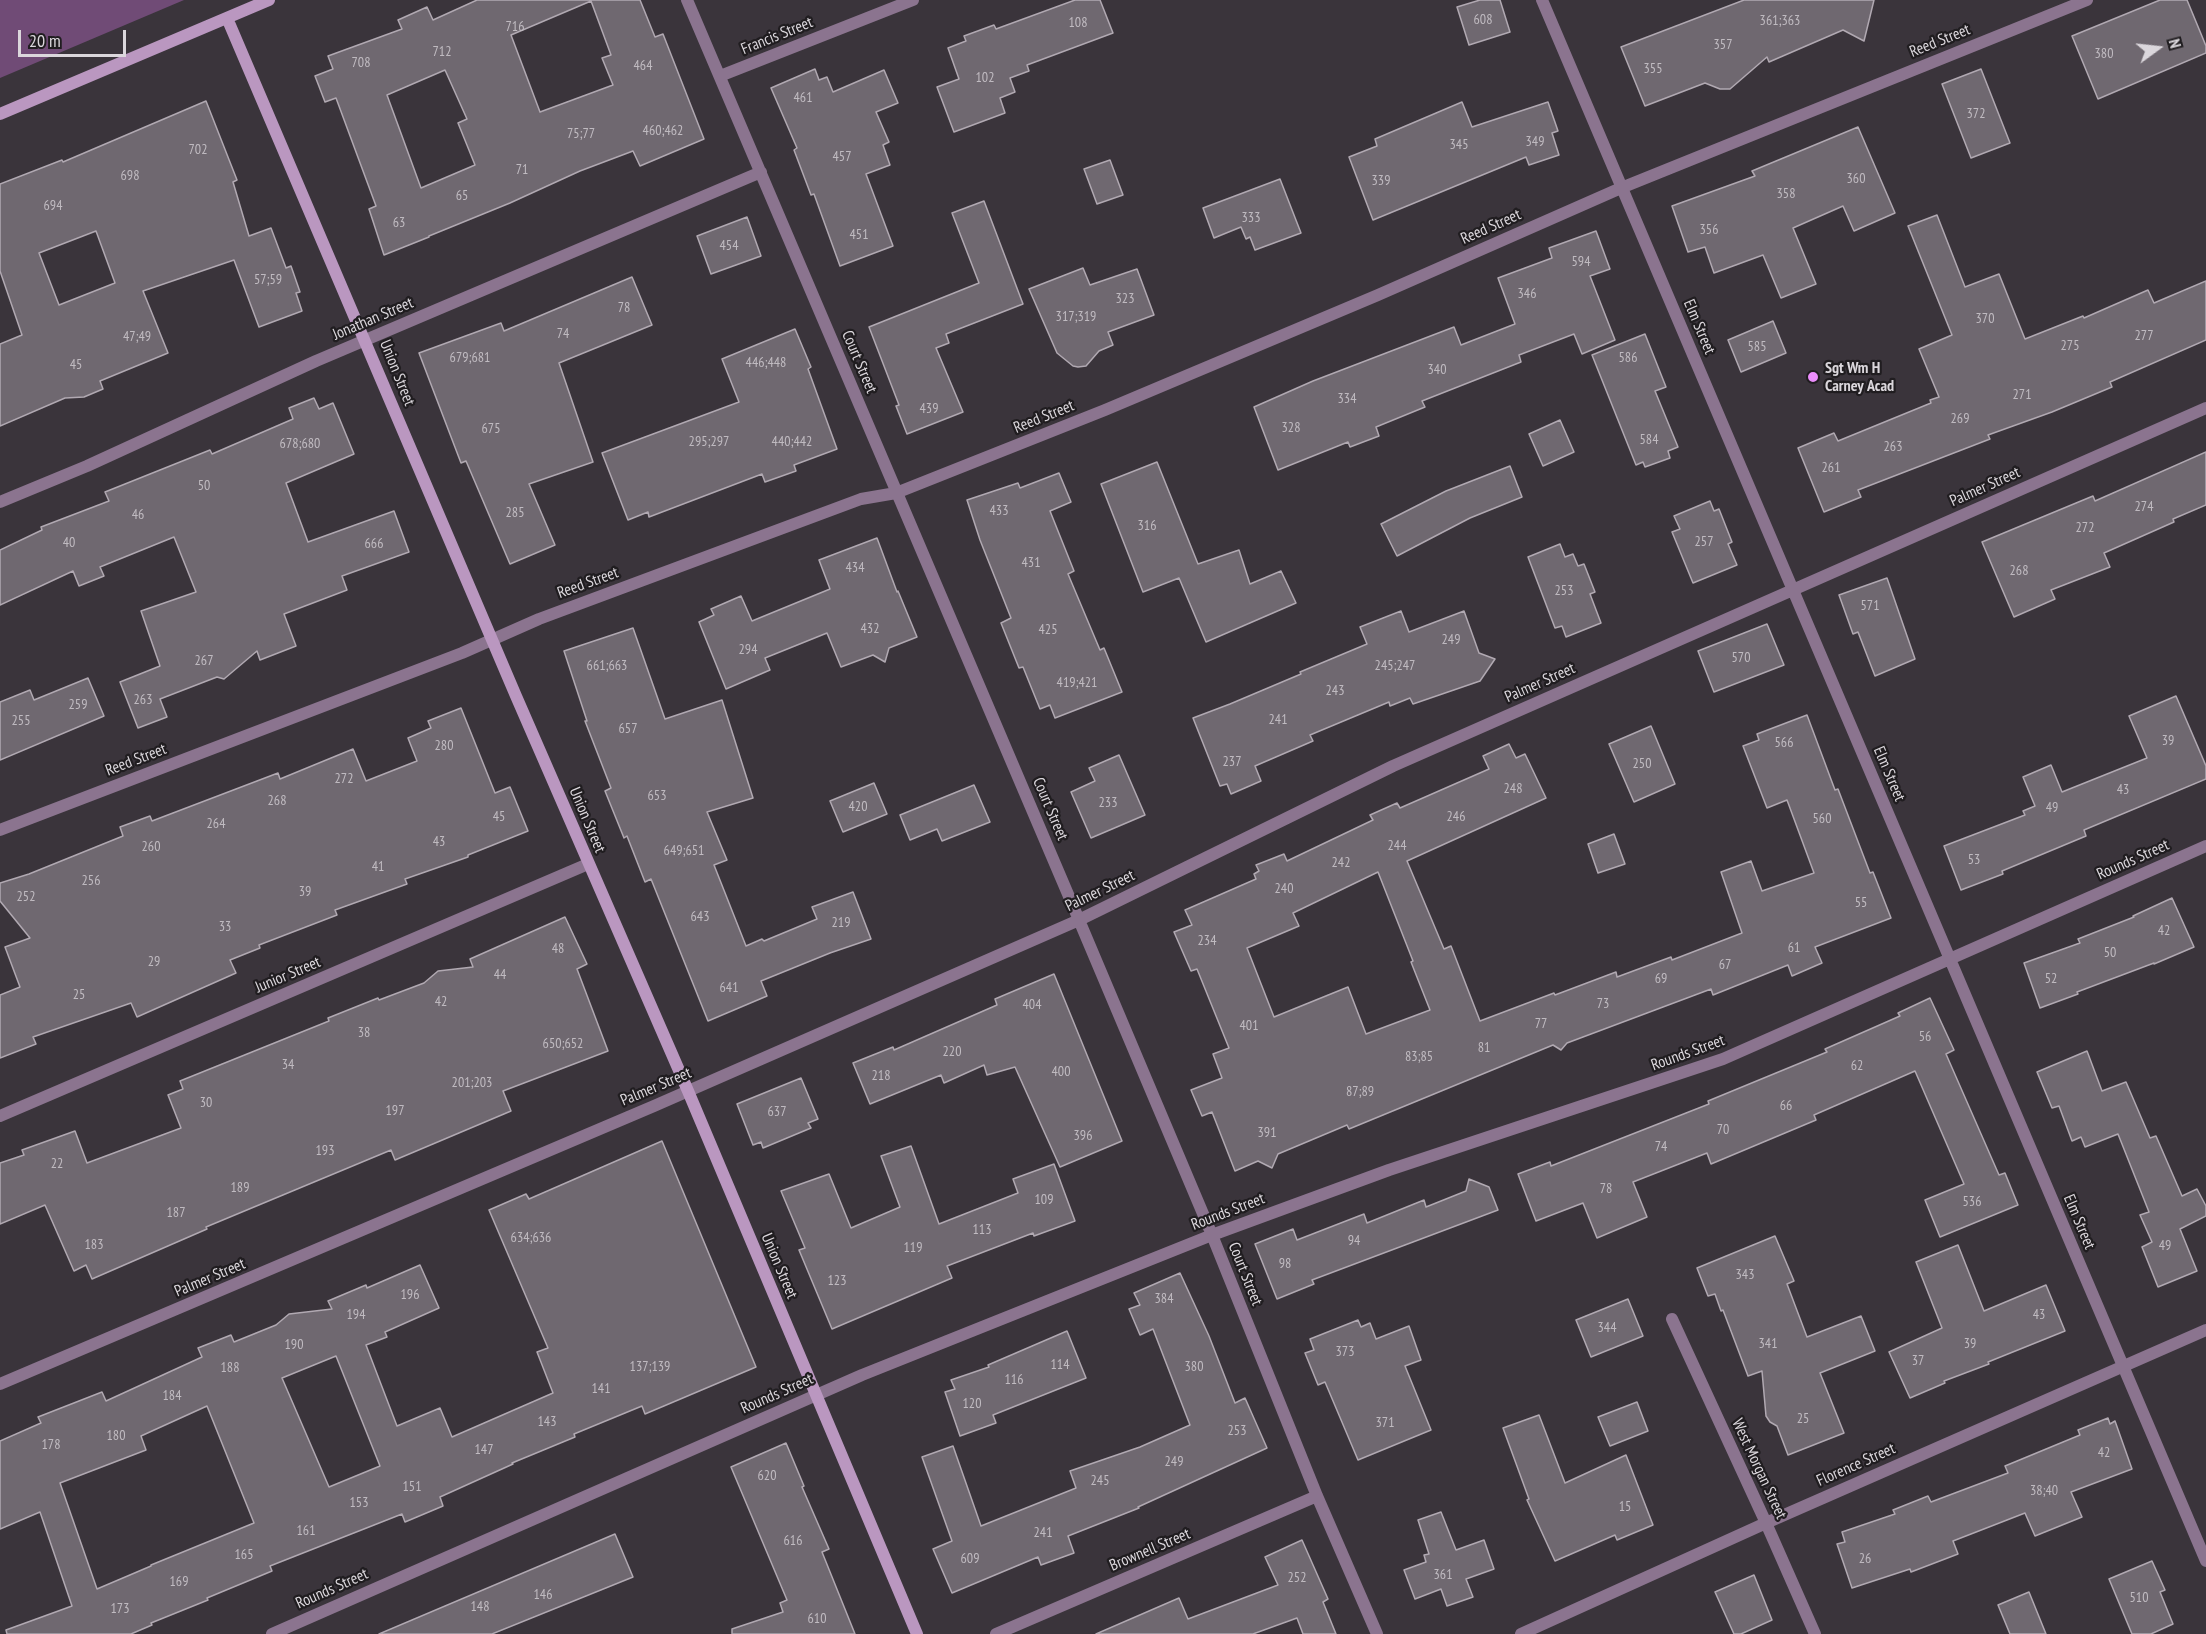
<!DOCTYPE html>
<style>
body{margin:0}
#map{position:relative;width:2206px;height:1634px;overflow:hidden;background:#3a343b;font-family:"PT Sans Narrow",sans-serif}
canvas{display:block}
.north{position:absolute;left:2128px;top:18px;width:60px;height:60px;-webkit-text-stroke:4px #201d20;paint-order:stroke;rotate:75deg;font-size:16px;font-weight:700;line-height:24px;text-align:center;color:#dbd7dc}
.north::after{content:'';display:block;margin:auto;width:21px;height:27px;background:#dbd7dc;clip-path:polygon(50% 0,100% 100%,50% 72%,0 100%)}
.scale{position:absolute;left:18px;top:30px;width:108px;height:27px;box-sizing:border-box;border:3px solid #dbd7dc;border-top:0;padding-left:8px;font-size:18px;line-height:21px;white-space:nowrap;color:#dbd7dc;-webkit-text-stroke:4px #201d20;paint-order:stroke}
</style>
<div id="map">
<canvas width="2206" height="1634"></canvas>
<div class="north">N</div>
<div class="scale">20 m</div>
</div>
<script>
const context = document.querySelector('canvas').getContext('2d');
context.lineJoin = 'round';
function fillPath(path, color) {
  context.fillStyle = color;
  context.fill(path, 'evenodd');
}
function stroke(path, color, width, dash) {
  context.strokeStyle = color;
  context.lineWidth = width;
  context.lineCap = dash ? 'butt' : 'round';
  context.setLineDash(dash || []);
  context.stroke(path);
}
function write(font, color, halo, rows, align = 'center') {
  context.font = font + ' "PT Sans Narrow",sans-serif';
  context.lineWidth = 4.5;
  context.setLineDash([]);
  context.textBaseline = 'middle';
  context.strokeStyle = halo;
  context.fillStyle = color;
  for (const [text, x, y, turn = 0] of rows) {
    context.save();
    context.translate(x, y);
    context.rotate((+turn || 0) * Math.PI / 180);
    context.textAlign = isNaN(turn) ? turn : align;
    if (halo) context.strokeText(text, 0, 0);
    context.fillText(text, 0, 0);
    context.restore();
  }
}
fillPath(new Path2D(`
 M0 0H184L0 78Z`), '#704b76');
const building = new Path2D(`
 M477 0H640L655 37 663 34 704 139 640 166 633 151 580 171 510 203 429 236V237L384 255 369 209 376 206 336 98 325 102 315 76 333 69 328 56 402 29 398 20 427 7 433 20ZM591 1 611 55 602 58 613 85 540 112 511 35ZM445 70 467 119 458 123 475 165 421 188 387 95Z
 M1075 0H1100L1113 33 1027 65 1029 71 1010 78 1015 92 1000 98 1005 113 954 132 937 87 959 79 948 48 966 41 964 36 994 25 996 29Z
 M1480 0H1500L1510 32 1469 45 1457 7Z
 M1744 0H1874L1864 41 1843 30 1769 62 1767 57 1730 89H1720L1705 83 1645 106 1621 47Z
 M2160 0H2187L2206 46V53L2098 99 2072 36Z
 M815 69 819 80 827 77 833 92 884 70 898 103 876 112 889 142 883 145 890 165 866 174 893 246 840 266 814 194 811 195 794 150 797 148 771 88Z
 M1981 69 2010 143 1971 158 1942 84Z
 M206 101 237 180 233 182 249 236 271 228 286 268 291 266 300 292 296 293 302 311 259 327 234 260 143 291 168 353 100 381 103 389 84 397 65 398 0 426V344L22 335 0 271V184L62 160 63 162ZM96 231 115 283 59 305 39 253Z
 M1462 102 1472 127 1548 102 1558 131 1552 133 1559 155 1529 165 1526 157 1373 220 1349 157 1377 146 1375 139Z
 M1858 127 1895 213 1854 231 1843 206 1793 228 1816 284 1781 298 1763 255 1714 273 1705 247 1688 252 1672 206 1755 176 1752 171Z
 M1110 160 1123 195 1097 204 1084 169Z
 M1280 179 1301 233 1255 250 1250 237 1246 239 1241 227 1214 238 1203 208Z
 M984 201 1023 304 946 334 949 343 936 348 963 412 907 434 896 406 899 405 869 327 979 283 952 213Z
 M1937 215 1965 287 1999 274 2025 339 2083 316 2084 318 2148 290 2154 303 2206 281V340L2110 382 2112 387 2052 412 1988 435 1990 439 1858 490 1861 497 1824 512 1798 448 1834 433 1838 441 1931 403 1930 400 1939 397 1919 349 1952 335 1908 226Z
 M747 217 761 256 711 274 697 236Z
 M1596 231 1610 269 1590 276 1615 340 1582 354 1574 334 1519 355 1521 362 1422 401 1425 407 1376 427 1379 436 1350 447 1348 442 1278 470 1254 407 1313 381 1454 327 1461 345 1515 324 1498 278 1552 258 1549 248Z
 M1083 268 1090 285 1137 269 1154 315 1108 332 1113 345 1099 351 1086 366 1078 367 1073 366 1057 353 1029 289Z
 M632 277 652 325 559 363 593 462 529 484 555 545 510 564 466 461 461 463 419 353 501 323 504 331Z
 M1773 321 1786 353 1741 372 1728 340Z
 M795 329 811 367 808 369 837 449 794 465 796 471 765 482 762 474 649 517 648 512 628 520 602 453 739 402 722 359Z
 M1645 334 1666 387 1655 391 1678 447 1668 451 1670 458 1645 467 1643 462 1636 465 1592 355Z
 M314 398 319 409 333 403 354 454 286 483 308 542 394 511 409 552 342 576 347 590 284 614 296 646 260 660 257 651 224 679 217 677 160 699 167 717 138 728 120 682 160 666 141 611 196 592 174 537 100 567 104 576 79 586 73 571 0 605V550L42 530 41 527 109 501 105 492 210 450 212 454 293 419 289 408Z
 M1560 420 1574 452 1543 466 1529 434Z
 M2206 452V505L2173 519 2174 522 2104 553 2110 567 2051 590 2055 599 2014 617 1982 542 2093 496 2095 501Z
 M1157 462 1198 564 1239 550 1250 584 1281 571 1296 603 1206 642 1179 578 1143 592 1101 484Z
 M1510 466 1522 497 1470 518 1397 556 1381 524 1446 491Z
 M1059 473 1071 502 1050 511 1074 571 1068 574 1100 650 1104 648 1122 692 1055 718 1050 705 1040 709 1023 667 1019 668 1001 623 1011 618 980 540 967 500 1018 483 1020 488Z
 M1710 501 1714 511 1719 509 1732 542 1728 544 1737 565 1693 583 1672 532 1680 529 1674 516Z
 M877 538 897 592 898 591 917 637 889 648 885 662 873 655 841 667 827 633 765 658 770 670 726 689 699 622 714 615 711 609 741 596 752 621 830 589 819 560Z
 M1560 544 1565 557 1573 554 1578 566 1584 564 1595 592 1590 594 1601 623 1566 637 1562 626 1555 628 1528 557Z
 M1887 578 1915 659 1875 676 1858 632 1853 634 1839 595Z
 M1401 611 1409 632 1464 611 1479 653 1495 659 1480 681 1413 704 1410 698 1390 706 1389 702 1310 735 1313 741 1255 766 1261 781 1231 794 1227 784 1220 786 1193 718 1230 704 1301 674 1300 672 1367 644 1360 627Z
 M1767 624 1784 665 1714 692 1698 651Z
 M633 628 665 719 722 700 753 798 707 812 727 860 714 865 746 946 762 939 764 941 817 919 812 907 853 892 871 939 830 953 761 981 767 996 708 1021 651 879 645 882 627 836 624 838 605 791 611 788 585 721H587L564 651Z
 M88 678 104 716 0 760V702L30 690 34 700Z
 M2176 696 2206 766V779L2084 830 2086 836 2002 871 2003 874 1961 890 1944 846 2025 815 2023 811 2035 806 2023 777 2051 765 2062 792 2147 758 2129 716Z
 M461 708 495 793 510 787 528 831 468 855V857L405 879 407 884 335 910 337 915 259 945 260 948 230 960 236 973 137 1017 131 1003 33 1037 36 1044 0 1058V995L20 987 5 947 30 938 0 901V883L29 874 123 836 120 827 150 816 152 821 278 773 280 779 353 749 366 781 417 761 408 738 431 728 428 721Z
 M1807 715 1835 790 1838 789 1870 873 1873 872 1891 918 1815 947 1822 963 1792 976 1788 965 1713 995 1711 989 1567 1043 1561 1050 1553 1045 1349 1129 1347 1125 1278 1154 1272 1168 1258 1161 1235 1171 1212 1112 1202 1116 1191 1090 1222 1078 1213 1054 1229 1048 1197 969 1191 971 1174 932 1192 925 1185 910 1256 879 1254 874 1259 871 1256 865 1284 854 1287 861 1373 820 1370 815 1397 803 1400 808 1489 769 1483 756 1509 744 1516 758 1525 754 1546 798 1407 861 1444 949 1451 946 1480 1021 1554 993 1555 995 1616 972 1617 977 1671 957 1672 960 1742 933 1721 872 1751 861 1762 891 1814 873 1787 800 1767 808 1743 746 1759 740 1757 734ZM1378 872 1413 961 1411 962 1430 1010 1366 1034 1348 987 1274 1017 1247 948 1299 926 1293 913Z
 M1651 726 1675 784 1634 802 1609 744Z
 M1119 755 1145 815 1091 838 1071 792 1095 781 1089 768Z
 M874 783 887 814 843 832 830 801Z
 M974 785 990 822 942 841 937 829 910 840 900 815Z
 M1614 834 1625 864 1598 873 1588 844Z
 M2172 898 2194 947 2154 964V963L2077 992 2078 994 2040 1008 2024 963 2080 943 2078 939 2134 917 2133 916Z
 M565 917 587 964 577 969 608 1051 503 1091 511 1111 395 1160 391 1150 206 1227 207 1229 92 1279 86 1265 74 1271 45 1205 0 1224V1163L24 1155 22 1150 75 1131 87 1163 181 1128 168 1095 183 1089 180 1081 329 1021 328 1018 378 998 379 1000 424 983 438 971 473 967 470 959Z
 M1054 974 1122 1141 1060 1167 1015 1067 987 1075 984 1065 944 1083 941 1075 870 1104 853 1063 893 1047 894 1050 997 1005 995 999Z
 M1930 998 1954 1050 1946 1054 1999 1175 2005 1173 2018 1205 1940 1237 1925 1200 1964 1184 1915 1071 1814 1115 1816 1120 1711 1164 1707 1153 1633 1182 1647 1217 1597 1238 1583 1203 1536 1221 1518 1174 1550 1162 1551 1166 1709 1104 1708 1101 1827 1052 1825 1049 1900 1016 1898 1013Z
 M2087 1051 2102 1091 2126 1082 2150 1138 2156 1136 2182 1196 2197 1189 2206 1206V1216L2180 1229 2197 1271 2158 1287 2142 1247 2152 1242 2140 1215 2149 1212 2118 1134 2085 1147 2081 1137 2072 1141 2059 1106 2052 1108 2037 1072Z
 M801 1078 818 1119 808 1123 811 1128 763 1148 761 1142 753 1145 737 1104Z
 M662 1141 756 1367 645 1414 642 1406 574 1434 575 1437 512 1463 513 1464 440 1497 443 1506 405 1522 402 1514 270 1566 272 1571 207 1598 208 1600 151 1623 152 1625 131 1634H7L6 1630 72 1606 40 1512 0 1529V1441L41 1423 38 1417 102 1392 106 1401 202 1357 198 1348 231 1335 234 1342 276 1325 289 1314 332 1309 328 1301 366 1285 367 1288 420 1265 439 1308 385 1332 387 1337 366 1345 397 1426 440 1408 452 1437 553 1393 537 1352 548 1348 489 1210 526 1194 529 1199ZM336 1356 380 1466 329 1487 282 1378ZM207 1406 254 1523 151 1565V1566L97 1589 60 1483 146 1450 141 1436Z
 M911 1146 939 1224 1018 1193 1013 1179 1054 1164 1075 1221 1034 1236 1033 1233 947 1266 952 1278 832 1329 799 1250 805 1248 781 1191 829 1174 851 1228 900 1207 881 1156Z
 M1469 1179 1489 1187 1498 1210 1312 1280 1314 1284 1277 1299 1255 1244 1293 1229 1297 1240 1364 1214 1367 1223 1424 1200 1426 1207 1466 1191Z
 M1775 1236 1794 1281 1787 1284 1807 1337 1861 1316 1875 1351 1820 1373 1844 1433 1788 1455 1777 1426 1770 1422 1766 1416 1762 1371 1748 1376 1723 1310 1721 1311 1715 1294 1708 1296 1697 1268Z
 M1958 1245 1984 1311 2046 1285 2065 1331 1988 1362 1989 1364 1944 1381 1945 1383 1910 1398 1889 1352 1942 1328 1916 1262Z
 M1180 1273 1209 1336 1235 1403 1245 1398 1267 1448 1138 1507 1139 1508 1068 1536 1074 1553 1041 1565 1038 1557 952 1593 933 1549 952 1541 922 1457 953 1446 981 1526 1076 1488 1070 1471 1140 1447 1190 1425 1153 1329 1140 1335 1129 1309 1140 1305 1134 1293Z
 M1628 1299 1643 1336 1591 1357 1576 1320Z
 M1358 1320 1361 1327 1370 1323 1376 1339 1409 1326 1421 1360 1405 1366 1431 1430 1358 1460 1325 1382 1318 1385 1305 1353 1314 1350 1310 1339Z
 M1067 1331 1086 1378 993 1415 996 1423 960 1436 945 1392 955 1389 951 1380 989 1367 988 1365Z
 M1637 1402 1648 1431 1610 1446 1598 1417Z
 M1539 1415 1565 1483 1626 1455 1653 1525 1617 1540 1615 1535 1555 1561 1527 1500 1529 1499 1503 1428Z
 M2108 1418 2110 1424 2115 1421 2132 1469 2071 1492 2082 1517 2035 1536 2025 1513 1953 1541 1958 1554 1911 1572 1910 1569 1852 1588 1837 1544 1845 1542 1842 1532 1895 1514 1893 1510 1928 1496 1931 1502 2008 1473 2005 1466 2080 1435 2078 1430Z
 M786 1443 804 1486 802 1487 829 1549 822 1552 855 1634H732V1629L783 1612 780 1603 787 1600 731 1467Z
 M1441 1512 1456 1550 1484 1540 1494 1569 1466 1579 1473 1597 1447 1606 1441 1589 1415 1599 1404 1570 1426 1562 1424 1555 1429 1554 1418 1520Z
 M615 1534 633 1577 492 1634H379Z
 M1302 1540 1328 1599 1323 1602 1336 1634H1303L1297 1618 1253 1634H1096L1179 1598 1188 1619 1278 1585 1265 1557Z
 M2152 1561 2165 1590 2160 1592 2173 1624 2151 1634H2132L2109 1579Z
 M1754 1575 1772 1620 1741 1634H1734L1715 1592Z
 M2029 1592 2046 1634H2010L1998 1605Z`);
fillPath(building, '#6f6870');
stroke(building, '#b1a9b2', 1.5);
stroke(new Path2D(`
 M687 0 1079 920 1212 1235 1317 1496 1377 1634
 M1542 0 2206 1561
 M720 76 913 0
 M0 502 87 466 316 361 761 172
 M0 830 462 653 539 619 861 499 896 493 1105 410 1378 295 1621 188 2087 0
 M0 1116 588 864
 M1672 1319 1766 1523 1815 1634
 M0 1384 654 1106 1079 920 1393 766 2206 408
 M272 1634 862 1375 1212 1235 1389 1170 1723 1059 2206 846
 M996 1634 1317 1496
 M1521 1634 1766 1523 2206 1330`), '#8b748f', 12);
stroke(new Path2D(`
 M227 18 516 696 688 1091 917 1634
 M0 114 269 0`), '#ba97c0', 12);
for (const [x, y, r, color] of [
 [1813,377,6,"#eb8dfb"]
]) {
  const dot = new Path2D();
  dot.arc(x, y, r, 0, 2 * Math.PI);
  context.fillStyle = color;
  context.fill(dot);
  stroke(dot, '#201d20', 2);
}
write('14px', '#c0bbc1', null, [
 ["608",1483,20],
 ["361;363",1780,21],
 ["108",1078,23],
 ["716",515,27],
 ["357",1723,45],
 ["712",442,52],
 ["380",2104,54],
 ["708",361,63],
 ["464",643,66],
 ["355",1653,69],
 ["102",985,78],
 ["461",803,98],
 ["372",1976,114],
 ["460;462",663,131],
 ["75;77",581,134],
 ["349",1535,142],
 ["345",1459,145],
 ["702",198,150],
 ["457",842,157],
 ["71",522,170],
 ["698",130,176],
 ["360",1856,179],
 ["339",1381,181],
 ["358",1786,194],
 ["65",462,196],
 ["694",53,206],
 ["333",1251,218],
 ["63",399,223],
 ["356",1709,230],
 ["451",859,235],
 ["454",729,246],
 ["594",1581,262],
 ["57;59",268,280],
 ["346",1527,294],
 ["323",1125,299],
 ["78",624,308],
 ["317;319",1076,317],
 ["370",1985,319],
 ["74",563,334],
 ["277",2144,336],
 ["47;49",137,337],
 ["275",2070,346],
 ["585",1757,347],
 ["679;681",470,358],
 ["586",1628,358],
 ["446;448",766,363],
 ["45",76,365],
 ["340",1437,370],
 ["271",2022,395],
 ["334",1347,399],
 ["439",929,409],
 ["269",1960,419],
 ["328",1291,428],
 ["675",491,429],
 ["584",1649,440],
 ["295;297",709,442],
 ["440;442",792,442],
 ["678;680",300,444],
 ["263",1893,447],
 ["261",1831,468],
 ["50",204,486],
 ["274",2144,507],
 ["433",999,511],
 ["285",515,513],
 ["46",138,515],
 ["316",1147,526],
 ["272",2085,528],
 ["257",1704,542],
 ["40",69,543],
 ["666",374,544],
 ["431",1031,563],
 ["434",855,568],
 ["268",2019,571],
 ["253",1564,591],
 ["571",1870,606],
 ["432",870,629],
 ["425",1048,630],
 ["249",1451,640],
 ["294",748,650],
 ["570",1741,658],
 ["267",204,661],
 ["661;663",607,666],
 ["245;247",1395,666],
 ["419;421",1077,683],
 ["243",1335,691],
 ["263",143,700],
 ["259",78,705],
 ["241",1278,720],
 ["255",21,721],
 ["657",628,729],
 ["39",2168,741],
 ["566",1784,743],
 ["280",444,746],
 ["237",1232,762],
 ["250",1642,764],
 ["272",344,779],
 ["248",1513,789],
 ["43",2123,790],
 ["653",657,796],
 ["268",277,801],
 ["233",1108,803],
 ["420",858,807],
 ["49",2052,808],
 ["45",499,817],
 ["246",1456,817],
 ["560",1822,819],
 ["264",216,824],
 ["43",439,842],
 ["244",1397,846],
 ["260",151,847],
 ["649;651",684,851],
 ["53",1974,860],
 ["242",1341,863],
 ["41",378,867],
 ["256",91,881],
 ["240",1284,889],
 ["39",305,892],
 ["252",26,897],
 ["55",1861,903],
 ["643",700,917],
 ["219",841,923],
 ["33",225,927],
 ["42",2164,931],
 ["234",1207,941],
 ["61",1794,948],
 ["48",558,949],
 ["50",2110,953],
 ["29",154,962],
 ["67",1725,965],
 ["44",500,975],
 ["69",1661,979],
 ["52",2051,979],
 ["641",729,988],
 ["25",79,995],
 ["42",441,1002],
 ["73",1603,1004],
 ["404",1032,1005],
 ["77",1541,1024],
 ["401",1249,1026],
 ["38",364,1033],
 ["56",1925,1037],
 ["650;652",563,1044],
 ["81",1484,1048],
 ["220",952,1052],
 ["83;85",1419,1057],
 ["34",288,1065],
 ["62",1857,1066],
 ["400",1061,1072],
 ["218",881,1076],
 ["201;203",472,1083],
 ["87;89",1360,1092],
 ["30",206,1103],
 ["66",1786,1106],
 ["197",395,1111],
 ["637",777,1112],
 ["70",1723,1130],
 ["391",1267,1133],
 ["396",1083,1136],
 ["74",1661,1147],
 ["193",325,1151],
 ["22",57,1164],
 ["189",240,1188],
 ["78",1606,1189],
 ["109",1044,1200],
 ["536",1972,1202],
 ["187",176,1213],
 ["113",982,1230],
 ["634;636",531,1238],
 ["94",1354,1241],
 ["183",94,1245],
 ["49",2165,1246],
 ["119",913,1248],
 ["98",1285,1264],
 ["343",1745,1275],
 ["123",837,1281],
 ["196",410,1295],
 ["384",1164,1299],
 ["194",356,1315],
 ["43",2039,1315],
 ["344",1607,1328],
 ["341",1768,1344],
 ["39",1970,1344],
 ["190",294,1345],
 ["373",1345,1352],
 ["37",1918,1361],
 ["114",1060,1365],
 ["137;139",650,1367],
 ["380",1194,1367],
 ["188",230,1368],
 ["116",1014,1380],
 ["141",601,1389],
 ["184",172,1396],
 ["120",972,1404],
 ["25",1803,1419],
 ["143",547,1422],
 ["371",1385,1423],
 ["253",1237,1431],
 ["180",116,1436],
 ["178",51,1445],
 ["147",484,1450],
 ["42",2104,1453],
 ["249",1174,1462],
 ["620",767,1476],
 ["245",1100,1481],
 ["151",412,1487],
 ["38;40",2044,1491],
 ["153",359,1503],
 ["15",1625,1507],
 ["161",306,1531],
 ["241",1043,1533],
 ["616",793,1541],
 ["165",244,1555],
 ["609",970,1559],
 ["26",1865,1559],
 ["361",1443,1575],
 ["252",1297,1578],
 ["169",179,1582],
 ["146",543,1595],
 ["510",2139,1598],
 ["148",480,1607],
 ["173",120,1609],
 ["610",817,1619]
]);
write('16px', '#dbd7dc', '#201d20', [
 ["Francis Street",777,36,-22],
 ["Reed Street",1940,41,-22],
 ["Reed Street",1491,227,-24],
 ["Jonathan Street",373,319,-23],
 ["Elm Street",1699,327,67],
 ["Court Street",859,362,67],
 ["Union Street",397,373,68],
 ["Reed Street",1044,417,-22],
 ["Palmer Street",1985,487,-24],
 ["Reed Street",588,583,-20],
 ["Palmer Street",1540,683,-24],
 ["Reed Street",136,760,-21],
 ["Elm Street",1889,774,67],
 ["Court Street",1050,809,67],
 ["Union Street",587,820,67],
 ["Rounds Street",2133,860,-24],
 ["Palmer Street",1100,891,-26],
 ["Junior Street",288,975,-23],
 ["Rounds Street",1688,1053,-20],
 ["Palmer Street",656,1087,-23],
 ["Rounds Street",1228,1212,-21],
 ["Elm Street",2079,1222,67],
 ["Union Street",779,1266,67],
 ["Court Street",1245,1274,68],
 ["Palmer Street",210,1278,-23],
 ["Rounds Street",777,1394,-24],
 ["Florence Street",1856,1465,-24],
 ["West Morgan Street",1759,1469,65],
 ["Brownell Street",1150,1550,-23],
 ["Rounds Street",332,1589,-24]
]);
write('bold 16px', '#dbd7dc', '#201d20', [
 ["Sgt Wm H",1825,368],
 ["Carney Acad",1825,386]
], 'left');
</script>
